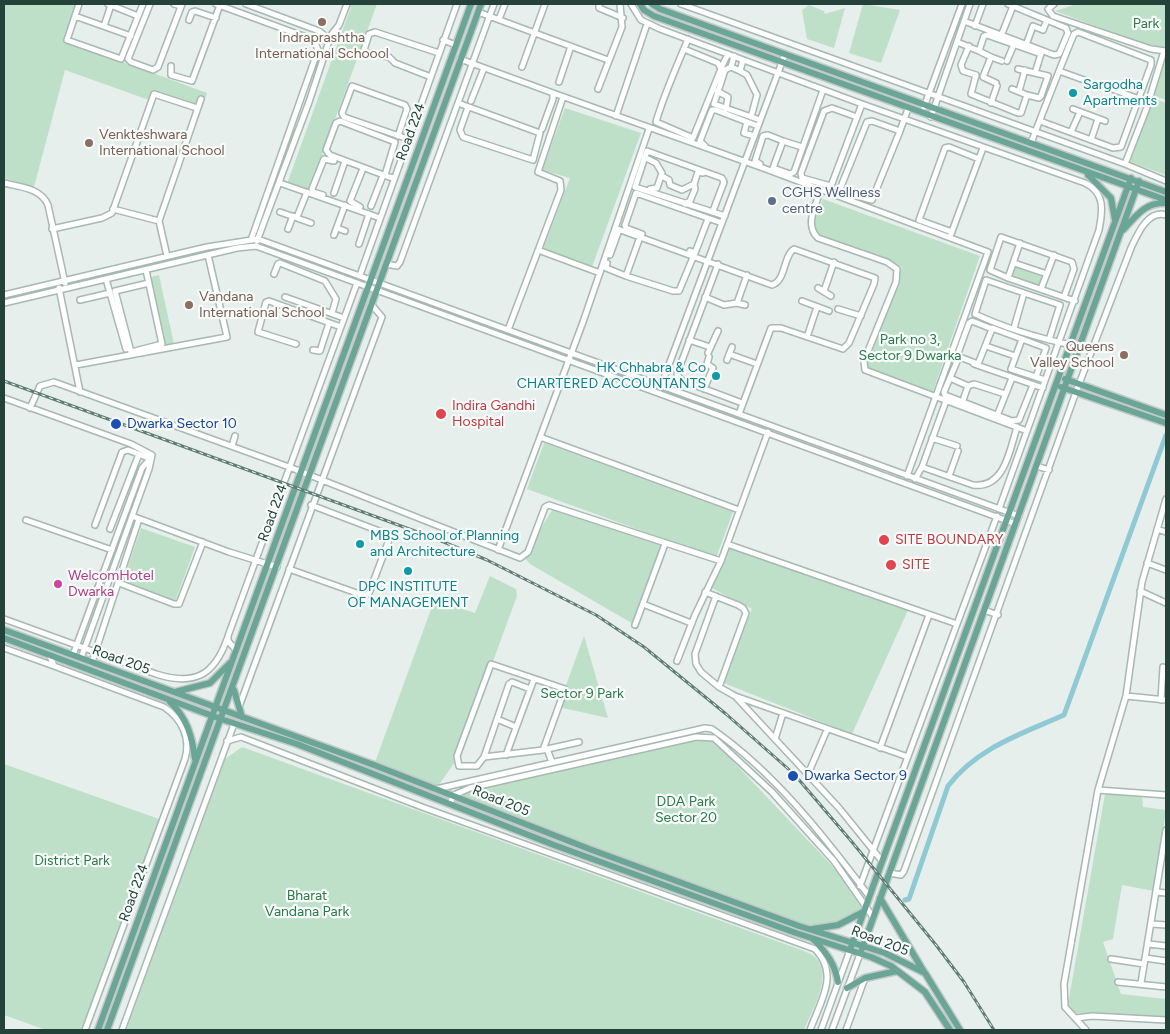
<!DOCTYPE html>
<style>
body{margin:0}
#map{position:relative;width:1170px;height:1034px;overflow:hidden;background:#e6efeb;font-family:Figtree,sans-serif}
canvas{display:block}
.frame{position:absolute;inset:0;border:5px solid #24423a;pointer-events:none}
</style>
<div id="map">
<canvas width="1170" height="1034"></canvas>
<div class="frame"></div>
</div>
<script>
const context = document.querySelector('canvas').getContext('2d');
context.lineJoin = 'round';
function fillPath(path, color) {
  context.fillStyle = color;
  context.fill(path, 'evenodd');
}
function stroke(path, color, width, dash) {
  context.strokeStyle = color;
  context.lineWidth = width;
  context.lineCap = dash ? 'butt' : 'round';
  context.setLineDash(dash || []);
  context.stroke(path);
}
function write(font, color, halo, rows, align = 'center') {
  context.font = font + ' Figtree,sans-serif';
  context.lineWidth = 4.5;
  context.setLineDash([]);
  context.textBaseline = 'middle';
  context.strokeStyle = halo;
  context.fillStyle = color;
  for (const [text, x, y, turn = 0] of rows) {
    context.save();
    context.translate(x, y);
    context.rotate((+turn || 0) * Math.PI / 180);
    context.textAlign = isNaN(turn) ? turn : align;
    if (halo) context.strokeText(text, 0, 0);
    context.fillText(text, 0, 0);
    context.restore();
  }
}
fillPath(new Path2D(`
 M4 4H79L66 41 207 93 201 111 152 94 149 100 65 70 34 187 4 178Z
 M352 4H377L309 191 287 184Z
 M863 4 900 10 881 63 849 53Z
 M1077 4H1166V48H1155L1055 11Z
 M809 5 824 11 825 14 845 8 834 48 807 39 802 10Z
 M1166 58V100L1147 93 1159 60Z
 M1153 98 1166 103V175L1130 162Z
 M565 108 641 133 592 267 543 249 570 178 542 170Z
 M823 199 980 256 932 394 864 370 902 267 809 233Z
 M1015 267 1043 277 1039 287 1011 277Z
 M159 275 174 344 162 347 147 278Z
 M544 443 733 512 716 558 527 489Z
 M555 505 665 544 635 625 530 564 524 557Z
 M141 528 195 547 175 602 122 584Z
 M727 544 909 608 852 734 721 682 752 609 708 586Z
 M490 576 516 589 517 596 457 759 436 789 374 765 433 604 439 601 475 613Z
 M584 636 608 718 558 707Z
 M709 736 857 892 866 906 853 918 811 930 456 794Z
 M242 747 804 951C808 953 814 955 817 959 832 978 812 1011 804 1030H126L225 759Z
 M4 764 159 819 83 1030H46L4 1015Z
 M1105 794 1142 795 1143 807 1166 810 1154 891 1122 885 1113 939 1103 942 1121 994 1166 999V1017L1075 1013 1068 1004Z`), '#bfe0c8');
stroke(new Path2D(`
 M905 900 909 899 948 786C977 748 1021 734 1064 715L1166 435`), '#8ec9d4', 5);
const minor = new Path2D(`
 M79 4 67 40 121 59 143 4
 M108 4 138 16
 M150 4 128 59 131 62 153 70 158 67 182 4
 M174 4 181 6
 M216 4 314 40 318 50 251 240
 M246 4 319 31 324 35 328 44 309 102 257 241
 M599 4V8L623 18
 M631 4 641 20 660 29 862 104 1085 183C1105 193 1103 210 1099 230L999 509
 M681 4 1125 164 1146 110 1164 51
 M1054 4 1048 9 1053 16 1151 49 1166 51
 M478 12 608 60
 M75 16 131 36
 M499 19 505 4
 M189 20 192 12 195 11 216 18
 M964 21 1054 55 1059 54 1068 33 1066 28 1008 4
 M104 26 111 5
 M975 26 983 4
 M1001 36 1013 6
 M327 40 339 25 347 4
 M443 40 456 45
 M957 42 979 51 984 36 987 35 1041 54 1035 73 1048 76 1041 96 1039 98 1027 95 1021 113H1018L971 94 976 75 963 71 961 65 969 46
 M1026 45 1033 26 1043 30 1047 20
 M684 49 718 63 721 69 693 138 656 122C664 94 677 66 688 39
 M979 51 991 57
 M734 56 731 67 740 71 743 60
 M460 59 553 93V99L542 129
 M1007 61 1014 44
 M171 66V75L192 81 220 5
 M522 67 545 4
 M731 67 725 70 714 104 760 120
 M721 68 728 54
 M1018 69 1035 73
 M740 71 747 75 757 95 751 117
 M1059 71 1087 81
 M431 77 395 63 389 57 366 53 364 50 369 34 375 32 439 53
 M559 82 571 46
 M996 83 983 77 991 57 1002 61
 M598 89 622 27 620 4
 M1012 89 1027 95
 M1112 89 1139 99
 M717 91 728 97 726 109
 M1019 91 1025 70
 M553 93 763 168 988 252 907 476
 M471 101 484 68
 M458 103 540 133 533 160 463 137 460 130 468 107
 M991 103 997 86
 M924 107 962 4
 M1073 109 1105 121
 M616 116 647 24
 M857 117 832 108 824 111 801 173 802 178 831 186 862 104
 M931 117 970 4
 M900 131 872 121 867 122 840 189 841 192 872 200 900 131 901 128 908 109
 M1071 132 1080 112
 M398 136 407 109 405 105 352 86 342 113 344 117 408 139
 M754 136 744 133 747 122 758 126
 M1091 140 1098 119
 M1031 143C1045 107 1059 70 1074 34L1078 32 1151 60V65L1121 147 1113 148 1040 121
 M705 146 700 141 712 110H716L747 122
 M644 157 656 163 662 173 657 188 650 189
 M760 164 755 161 763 136 768 135 783 141
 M1125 164 1166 181
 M773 168 783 141 802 147
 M776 169 790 174 794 172 823 90
 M385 175 395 142 340 121 336 123 326 150 330 155 389 177 394 178
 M662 176 669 180 670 185 682 190 694 184 698 172 703 173
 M4 183C20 187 41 188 48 205L65 283
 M280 183 380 218
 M821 189C816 205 804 225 818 238L887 262 897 269 896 282 864 361 865 370 1027 431
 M334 193 344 164
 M323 195 313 192 312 189 324 159 334 161
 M685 204 690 201 695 189 694 184
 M371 206 382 178
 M360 207 350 201 362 171
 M113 209 159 221
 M713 211 724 182 722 178 647 151 635 187 725 216
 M280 212 311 223
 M297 217 307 192
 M337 228 345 231
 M615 228 772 285C786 281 783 256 794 249L875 278 874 284 849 343 843 349 781 328H771L739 414
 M52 229 102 218 112 213 154 94 197 108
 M288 229 293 216
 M952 232 919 220 945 148 949 147 979 159
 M642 234 626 228 625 225 636 193 722 223
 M951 234 983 148
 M334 235 345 205
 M640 237 626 276 673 291H679L694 255
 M1020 243 1008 278 1075 301
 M359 244 369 214
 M538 250 600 273
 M690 251 695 253 708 219
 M610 255 619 230
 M167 256 159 221 201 99
 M607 263 606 268 626 276
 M1014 263 1047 274
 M386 264 397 266 400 262 494 4
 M718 264 677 374 681 380 742 403
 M146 270 162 344 131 352 115 291 149 283
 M274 274 278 264 280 263 325 281 336 299 332 313
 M360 275 457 4
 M1008 278 990 270 1001 237 1072 262 1074 269 1064 297
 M106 279 126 349
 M59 288 80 392
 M818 288 831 296
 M1041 289 1054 255
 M824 291 834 262
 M1024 293 1060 305 1049 340
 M4 295 207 247 258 239 1019 516
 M285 297 344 318
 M705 297 724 305 737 303 745 305
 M80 300 110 293
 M802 301 829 311
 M4 303 237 248 256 246 1016 524
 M737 303 747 275
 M838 309 861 316
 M972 321 992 329 978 364 957 356 969 323Z
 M992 328 1022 339
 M1014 328 1024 293 986 280 975 314C1005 328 1039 338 1071 345
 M508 330 561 190 560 181 538 172 563 97
 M807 337 817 307
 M689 340 710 347
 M296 344 258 332 266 302 269 301 341 327
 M986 346 1015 356
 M313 350 320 351 329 323
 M708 353 718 331
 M729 354 757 364
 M958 359 944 392 945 395 1012 421 1019 420 1033 385
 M727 360 732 347
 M974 364 1043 388
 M76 365 227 337 208 255
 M1036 377 1046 348 1022 339 1011 369 1045 380
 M950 378 968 386 962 403
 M661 386 785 54
 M968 386 974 384 1005 394
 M704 389 713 368 707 364 709 357
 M4 398 131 444 152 455 149 469 81 658
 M30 408 40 386 54 382 289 467 520 558 528 552 545 507 549 505 721 561
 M997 416 1012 378
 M540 437 739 510
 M932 438 957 446
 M232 446 235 436
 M1037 466 1049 470
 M922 467 946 401
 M949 476 958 451
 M915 479 922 467 973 485C1005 489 1010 449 1017 427
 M132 516 229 552 277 567
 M26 520 112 550
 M95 525 122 452 128 450 151 459
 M110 529 139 454
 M1157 529 1166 532
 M727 544 957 624
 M498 550 583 322 649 129
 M1147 563 1166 570
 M289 569 365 596 369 593 389 540 387 534 311 505
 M119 583 174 604H179L203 542
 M1140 591 1166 603
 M705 592 738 605 743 608 746 613 719 687
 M716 596 695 654 696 664 701 672 719 687 735 696 908 757
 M643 604 691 623
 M984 610 998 615
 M4 619 156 674C194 686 214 676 227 639
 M635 625 665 544
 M4 648 54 666
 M236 650 228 641V636L357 283
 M73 655 142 468 150 459
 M50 656 54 666 164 707C182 719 191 738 185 759L85 1030
 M677 661 695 615 721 561 768 432
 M92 662 139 519
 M1126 696 1166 700
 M736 697 839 808 882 861
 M1161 700 1163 667 1166 668
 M239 707 382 317 371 304
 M497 719 516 727
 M775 739 783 713
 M227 741 241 737 422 807 815 949C840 975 820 1002 810 1030
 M880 748 929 615
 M547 749 552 762
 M543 750 565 689 491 664 457 756 459 766H477L484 757 543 750 579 742
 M506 755 534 679
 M484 757 509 684 512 682 530 689
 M808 774 827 730
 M436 789 705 728 712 729C774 772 824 836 869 896
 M1098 790 1166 795
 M450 803 454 795 470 788 696 737 714 738 772 792 834 861 873 917
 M889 873 901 875 904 871 1076 392 1131 248C1137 235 1148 209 1166 215
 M860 886 997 516
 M1157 892 1166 893
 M1152 924 1166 925
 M1149 944 1166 946
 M1145 958 1166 961
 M1111 959 1144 964
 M1118 982 1166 987
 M1141 983 1166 830
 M1076 1018 1092 1016 1166 1020
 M122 1030 234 724
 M821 1030 850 950
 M832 1030 860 954
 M846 1030 865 978
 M1086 1030 1065 1007 1064 984 1098 790 1126 696 1142 582 1166 499`);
const major = new Path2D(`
 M640 4 644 10 654 16 1166 200
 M652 4 660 9 1166 192
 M1088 175 1111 198 1115 220
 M1123 230C1136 216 1145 202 1166 203
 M1065 379 1166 415
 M1061 387 1166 423
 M4 630 374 765 592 850 799 926 885 953 925 973 960 1030
 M4 638 221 719 297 744 554 845 796 933 871 957 891 966 925 992 950 1030
 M234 690 242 717
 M175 692 210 683 230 663
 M170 702C187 718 192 736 195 759
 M880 898 924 972
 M812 929 838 925 863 912
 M813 939C826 952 835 964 838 982
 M851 947 1131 178
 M862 949 1139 181
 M847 988 865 978 897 971
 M98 1030 471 4
 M107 1030 481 4`);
stroke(minor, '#a8b8b2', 8);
stroke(major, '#c2cac8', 9);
stroke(minor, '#fff', 5);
stroke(major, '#6aa596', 6);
const rail = new Path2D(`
 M4 381 434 538 487 560 596 615 644 647 726 714 794 774 852 842 936 945 964 982 994 1030`);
stroke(rail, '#5f7d75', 3);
stroke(rail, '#f7fbf9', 1, [4]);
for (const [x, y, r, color] of [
 [322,22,5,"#8d6e63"],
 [1073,93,5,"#0f9aa8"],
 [89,143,5,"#8d6e63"],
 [772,201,5,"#5c6f8a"],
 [189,305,5,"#8d6e63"],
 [1124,355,5,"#8d6e63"],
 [716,376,5,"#0f9aa8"],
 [441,414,6,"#e0444e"],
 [116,424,6,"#1a4fb4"],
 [884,540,6,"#e0444e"],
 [360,544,5,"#0f9aa8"],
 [891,565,6,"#e0444e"],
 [408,571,5,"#0f9aa8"],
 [58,584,5,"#d1479c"],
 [793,776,6,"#1a4fb4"]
]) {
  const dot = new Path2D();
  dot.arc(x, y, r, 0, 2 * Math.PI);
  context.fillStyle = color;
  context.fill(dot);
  stroke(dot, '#f7fbf9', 2);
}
write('14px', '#2d7a4b', '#f7fbf9', [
 ["Park",1146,24],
 ["Park no 3,",910,340],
 ["Sector 9 Dwarka",910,356],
 ["Sector 9 Park",582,694],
 ["DDA Park",686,802],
 ["Sector 20",686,818],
 ["District Park",72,861],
 ["Bharat",307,896],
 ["Vandana Park",307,912]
]);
write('14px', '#785e54', '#f7fbf9', [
 ["Indraprashtha",322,38,"center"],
 ["International Schoool",322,54,"center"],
 ["Venkteshwara",99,135],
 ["International School",99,151],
 ["Vandana",199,297],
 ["International School",199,313],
 ["Queens",1114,347,"right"],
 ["Valley School",1114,363,"right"]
], 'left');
write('14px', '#0d838f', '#f7fbf9', [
 ["Sargodha",1083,85],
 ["Apartments",1083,101],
 ["HK Chhabra & Co",706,368,"right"],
 ["CHARTERED ACCOUNTANTS",706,384,"right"],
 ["MBS School of Planning",370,536],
 ["and Architecture",370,552],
 ["DPC INSTITUTE",408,587,"center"],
 ["OF MANAGEMENT",408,603,"center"]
], 'left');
write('14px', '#24423a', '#f7fbf9', [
 ["Road 224",411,132,-70],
 ["Road 224",273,513,-70],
 ["Road 205",121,660,20],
 ["Road 205",501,801,22],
 ["Road 224",134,893,-70],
 ["Road 205",880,941,21]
]);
write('14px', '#4e5e75', '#f7fbf9', [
 ["CGHS Wellness",782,193],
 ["centre",782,209]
], 'left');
write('14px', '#be3a42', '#f7fbf9', [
 ["Indira Gandhi",452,406],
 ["Hospital",452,422],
 ["SITE BOUNDARY",895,540],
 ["SITE",902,565]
], 'left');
write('14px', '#164399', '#f7fbf9', [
 ["Dwarka Sector 10",127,424],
 ["Dwarka Sector 9",804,776]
], 'left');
write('14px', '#b23c85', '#f7fbf9', [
 ["WelcomHotel",68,576],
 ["Dwarka",68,592]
], 'left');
</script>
